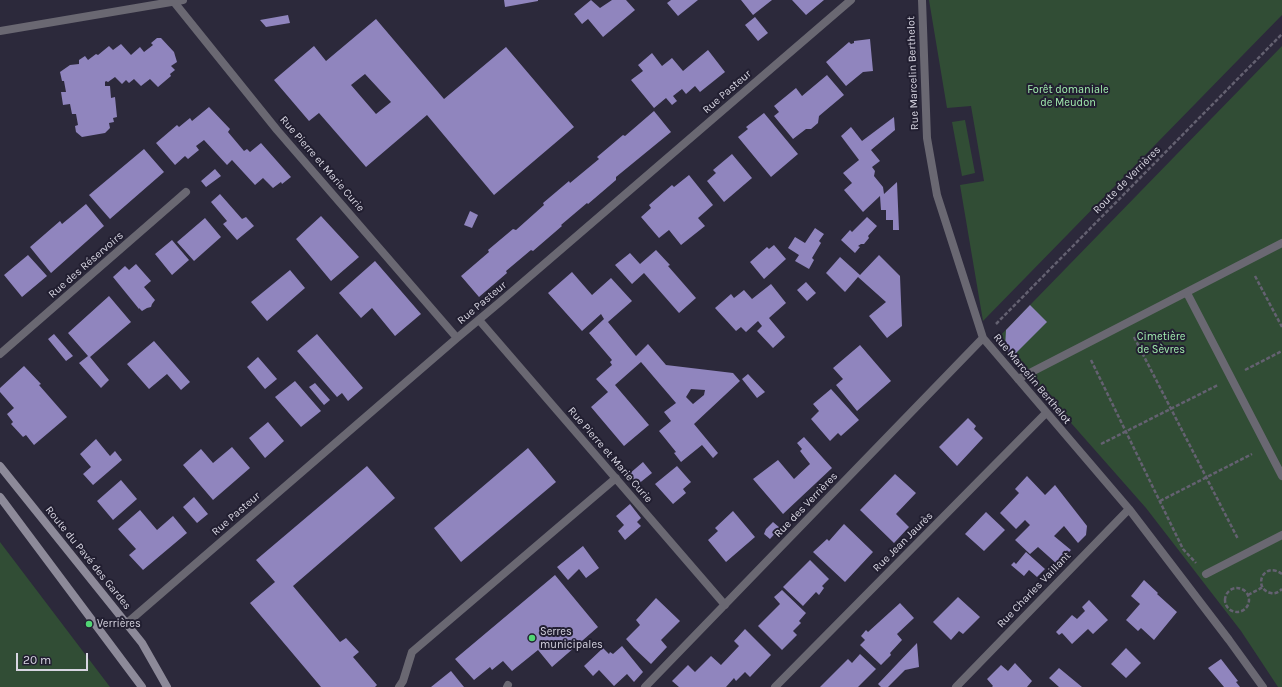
<!DOCTYPE html>
<meta charset="utf-8">
<style>
body{margin:0}
#map{position:relative;width:1282px;height:687px;overflow:hidden;background:#2c293b;font-family:Karla,sans-serif}
canvas{display:block}
.scale{position:absolute;left:16px;top:653px;width:72px;height:18px;box-sizing:border-box;border:2px solid #d8d6e2;border-top:0;padding-left:5px;font-size:12px;line-height:14px;white-space:nowrap;color:#d8d6e2;-webkit-text-stroke:3px #221f31;paint-order:stroke}
</style>
<div id="map">
<canvas width="1282" height="687"></canvas>
<div class="scale">20 m</div>
</div>
<script>
const context = document.querySelector('canvas').getContext('2d');
context.lineJoin = 'round';
function fillPath(path, color) {
  context.fillStyle = color;
  context.fill(path, 'evenodd');
}
function stroke(path, color, width, dash) {
  context.strokeStyle = color;
  context.lineWidth = width;
  context.lineCap = dash ? 'butt' : 'round';
  context.setLineDash(dash || []);
  context.stroke(path);
}
function write(font, color, halo, rows, align = 'center') {
  context.font = font + ' Karla,sans-serif';
  context.lineWidth = 4;
  context.setLineDash([]);
  context.textBaseline = 'middle';
  context.strokeStyle = halo;
  context.fillStyle = color;
  for (const [text, x, y, turn = 0] of rows) {
    context.save();
    context.translate(x, y);
    context.rotate((+turn || 0) * Math.PI / 180);
    context.textAlign = isNaN(turn) ? turn : align;
    if (halo) context.strokeText(text, 0, 0);
    context.fillText(text, 0, 0);
    context.restore();
  }
}
fillPath(new Path2D(`
 M929 0H1282V15L983 321 960 185 984 181 971 106 947 108Z
 M1282 46V687H1278L1241 631 1146 508 997 339Z
 M965 120 975 173 962 176 952 122Z
 M0 542 110 687H0Z`), '#314d35');
fillPath(new Path2D(`
 M504 0H538V1L505 7Z
 M591 0 600 8 612 0H626L635 10 603 37 588 19 582 24 574 14Z
 M671 0H698L678 16 667 3Z
 M741 0H772L753 15Z
 M792 0H824L806 15Z
 M288 15 290 23 266 27 260 20Z
 M755 17 768 33 758 41 745 25Z
 M376 19 444 99 506 47 574 127 494 195 427 115 366 167 319 113 309 121 274 80 314 46 326 61ZM365 74 391 102 376 114 351 85Z
 M157 38H161L174 52 177 62 171 66 175 70 170 74 171 76 158 87 150 79 141 86 134 79 129 83 126 80 122 84 115 77 108 82 106 81 105 82V86H110L111 98 115 97 117 117 113 118 114 122 109 123 110 128 105 133 82 137 76 132 75 126 78 125 76 114H72L70 104 63 105 61 92H66L64 81H62L60 72 70 65 79 64V60L85 56 88 60 96 54 98 55 109 46 113 50 121 44 131 55 140 47 144 52 153 45 151 43Z
 M870 39 873 71 863 72 846 86 826 62 849 42 851 44 854 43V41Z
 M708 50 725 72 700 92 695 86 686 94 682 89 673 96 677 101 672 105 666 98 654 108 631 80 643 71 638 65 652 53 662 66 672 58 683 71Z
 M827 75 844 95 819 116 818 123 811 129H806L793 139 774 116 779 112 774 106 796 88 802 96Z
 M209 107 230 129 228 132 244 151 247 149 250 152 261 143 291 177 282 184 281 182 273 188 263 178 255 185 232 160 227 165 204 140 196 146 199 150 188 159 185 156 175 165 156 143 177 125 179 127 190 118 192 121Z
 M654 111 671 132 616 177V180L588 204 587 203 561 225 562 226 533 251 531 250 506 271 507 273 479 297 461 276 489 252 488 250 513 229 516 230 544 205 543 203 569 181 570 183 599 159 597 157 623 135 625 136Z
 M764 113 798 154 771 177 738 137 748 129 746 127Z
 M894 117 895 130 871 150 880 161 872 167 875 171 874 176 883 187 884 194 897 182 899 230H893V220H886V210H881L880 196 863 212 844 190 852 183 843 173 859 160 841 136 851 127 862 141Z
 M144 149 164 172 110 219 89 195Z
 M732 154 752 178 724 202 707 181 716 173 713 170Z
 M215 169 221 176 206 187 201 181Z
 M689 175 713 205 698 218 705 226 681 245 669 230 659 238 641 217 651 208 649 205 672 185 674 187Z
 M220 194 242 219 246 217 254 226 237 240 223 224 227 221 211 202Z
 M86 204 104 226 51 273 30 247 60 221 62 224Z
 M470 211 478 215 472 228 464 225Z
 M321 216 359 257 331 281 296 239Z
 M867 217 877 226 868 236 869 238 864 244H861L858 246 860 247 855 253 841 240 850 230 852 232Z
 M205 218 221 237 194 261 177 242Z
 M815 228 824 234 819 241 821 243 812 258 814 260 809 269 795 261 799 255 788 248 795 237 805 243Z
 M172 240 189 260 172 275 155 254Z
 M774 245 786 259 764 279 750 262 767 247 769 249Z
 M656 250 670 265 668 266 696 298 679 313 644 273 632 284 615 265 630 253 640 264Z
 M28 255 47 276 22 297 4 275Z
 M879 255 900 276 902 326 887 338 869 316 886 302 858 277 845 292 826 273 840 257 860 275Z
 M375 261 421 314 395 336 372 308 361 318 339 293Z
 M136 264 151 281 144 287 155 300 152 304 151 307 147 308 142 311 139 308V309L113 277 125 266 129 270Z
 M290 270 305 288 267 321 251 302Z
 M572 272 592 295 611 278 632 301 608 322 636 356 648 344 666 365 733 373 740 381 694 424 718 453 713 458 702 445 681 462 674 453 676 452 659 431 671 421 664 412 676 403 641 362 615 385 649 425 624 446 591 407 608 392 596 379 612 365 610 362 612 360 589 333 604 319 601 314 582 331 548 293ZM691 389 705 390 704 395 693 404 686 397Z
 M806 282 816 293 807 301 797 290Z
 M771 284 786 303 769 318 785 337 773 348 757 331 762 326 758 321 746 332 741 327 736 331 715 308 731 294 734 298 744 290 752 299Z
 M109 296 131 322 90 357 109 380 101 388 79 363 88 356 68 333Z
 M1030 305 1047 322 1012 357 1005 348 1006 330Z
 M54 334 73 356 66 361 48 339Z
 M317 334 363 388 348 401 342 393 337 397 297 351Z
 M154 341 190 382 181 390 167 374 149 389 127 364Z
 M860 345 891 381 857 411 836 385 843 379 833 368Z
 M258 357 277 379 265 389 247 367Z
 M24 366 41 384 39 385 67 417 34 445 26 435 23 437 11 424 13 422 7 414 14 408 0 392V388Z
 M748 374 765 392 757 398 742 379Z
 M295 381 321 411 301 427 275 397Z
 M315 383 330 400 324 405 309 387Z
 M831 389 859 420 841 436 838 433 830 441 811 419 819 411 813 404Z
 M968 418 976 426 974 429 983 438 957 466 939 447Z
 M268 422 284 441 265 458 249 438Z
 M804 437 832 468 783 514 753 479 778 460 794 479 810 464 800 451 802 449 797 443Z
 M96 439 110 456 115 451 122 460 93 485 83 474 91 467 80 454Z
 M232 447 250 468 213 500 183 465 201 449 213 463Z
 M528 448 556 482 461 562 434 528Z
 M643 462 652 473 637 485 628 475Z
 M367 466 395 498 293 586 340 642 346 638 359 652 353 657 377 685 375 687H321L250 603 275 582 256 560Z
 M677 466 691 482 683 489 686 493 673 504 655 484Z
 M895 474 916 493 896 514 909 527 894 543 860 510Z
 M1027 476 1045 495 1055 485 1087 526 1086 535 1078 543 1064 526 1054 536 1071 550 1057 564 1038 547 1030 554 1015 540 1030 525 1025 520 1016 529 1000 513 1019 493 1015 489Z
 M121 480 137 499 113 520 97 501Z
 M194 497 208 514 197 523 183 507Z
 M630 504 641 518 637 522 641 526 625 540 618 531 624 525 616 516Z
 M140 510 157 530 173 516 187 533 143 570 129 555 136 549 118 529Z
 M733 511 755 537 726 562 708 540 718 531 715 528Z
 M986 512 1005 530 984 551 965 534Z
 M773 522 780 528 770 539 764 534 766 529Z
 M844 524 873 552 845 582 813 552 827 539 829 541Z
 M583 546 599 568 586 578 579 569 568 580 557 567Z
 M1026 552 1045 569 1037 577 1029 570 1024 576 1011 565 1014 562 1016 564Z
 M810 560 829 579 822 586 824 588 819 595 816 592 803 606 783 587Z
 M555 575 598 627 552 667 538 650 512 671 503 661 492 670 490 667 474 680 455 659Z
 M1144 580 1158 593 1157 594 1177 612 1154 640 1141 628 1138 631 1126 620 1140 604 1131 596Z
 M782 590 806 613 799 621 801 623 793 631 797 635 782 650 758 626 780 604 774 597Z
 M958 597 980 617 963 634 959 631 951 640 933 622Z
 M656 598 680 621 661 640 667 647 651 664 634 648 626 639 640 625 636 620Z
 M1089 600 1108 620 1093 634 1088 629 1072 644 1062 633 1059 635 1056 632 1072 615 1077 619 1085 611 1082 607Z
 M900 603 914 618 897 634 902 640 890 653 891 655 881 665 860 645 865 640 861 636 866 630 868 632Z
 M745 629 771 655 750 677 745 672 736 681 734 678 726 687H679L672 681 688 665 695 672 711 656 721 665 739 646 734 641Z
 M917 643 919 667 905 670 888 687H881L878 684Z
 M622 646 643 672 634 682 627 674 614 686 599 670 593 676 584 666 603 648 609 654 610 652 613 654Z
 M1126 648 1141 663 1126 678 1111 664Z
 M860 654 876 669 858 687H820L848 659 852 663Z
 M1221 659 1238 681 1236 682 1240 687H1224L1208 668Z
 M1015 663 1032 681 1027 687H992L993 686 987 679 1001 665 1008 671Z
 M1059 668 1082 687H1059L1049 678Z
 M451 671 464 687H431Z`), '#9085be');
stroke(new Path2D(`
 M1255 276 1282 327
 M996 324 1282 34
 M1134 337 1238 539
 M1091 360 1183 549 1196 563
 M1245 370 1282 351
 M1101 444 1218 385
 M1160 501 1252 454
 M1282 574C1263 560 1252 589 1271 593 1275 594 1279 592 1282 589
 M1225 600a12 12 0 1 1 24 0a12 12 0 1 1-24 0Z
 M1248 595 1263 587`), '#646171', 2.5, [4, 2]);
stroke(new Path2D(`
 M1187 293 1282 476
 M1018 379 1282 243
 M1206 574 1282 535
 M507 687 508 685`), '#6a6872', 8);
stroke(new Path2D(`
 M922 0 927 138 937 195 983 338 1129 509 1229 640 1263 687
 M174 2 277 130 457 338
 M0 31 183 0
 M479 320 725 605
 M0 354 186 192
 M127 623 457 338 500 302 851 0
 M399 687 403 681 412 652 616 478
 M645 687 983 338
 M775 687 1046 413
 M956 687 1129 509`), '#6a6872', 8);
stroke(new Path2D(`
 M0 466 142 643 167 687
 M0 497 142 687`), '#8d8a99', 8);
for (const [x, y, r, color] of [
 [89,624,4,"#51d674"],
 [532,638,4,"#51d674"]
]) {
  const dot = new Path2D();
  dot.arc(x, y, r, 0, 2 * Math.PI);
  context.fillStyle = color;
  context.fill(dot);
  stroke(dot, '#221f31', 1.5);
}
write('11px', '#d8d6e2', '#221f31', [
 ["Rue Marcelin Berthelot",913,73,-92],
 ["Rue Pasteur",727,92,-41],
 ["Rue Pierre et Marie Curie",322,164,49],
 ["Route de Verrières",1127,180,-45],
 ["Rue des Réservoirs",86,265,-41],
 ["Rue Pasteur",482,303,-40],
 ["Rue Marcelin Berthelot",1032,379,50],
 ["Rue Pierre et Marie Curie",610,455,49],
 ["Rue des Verrières",806,505,-46],
 ["Rue Pasteur",236,514,-41],
 ["Rue Jean Jaurès",903,542,-45],
 ["Route du Pavé des Gardes",88,558,51],
 ["Rue Charles Vaillant",1034,590,-46]
]);
write('11px', '#a2eeaf', '#221f31', [
 ["Forêt domaniale",1068,90],
 ["de Meudon",1068,103],
 ["Cimetière",1161,337],
 ["de Sèvres",1161,350]
]);
write('11px', '#d8d6e2', '#221f31', [
 ["Verrières",97,624],
 ["Serres",540,632],
 ["municipales",540,645]
], 'left');
</script>
